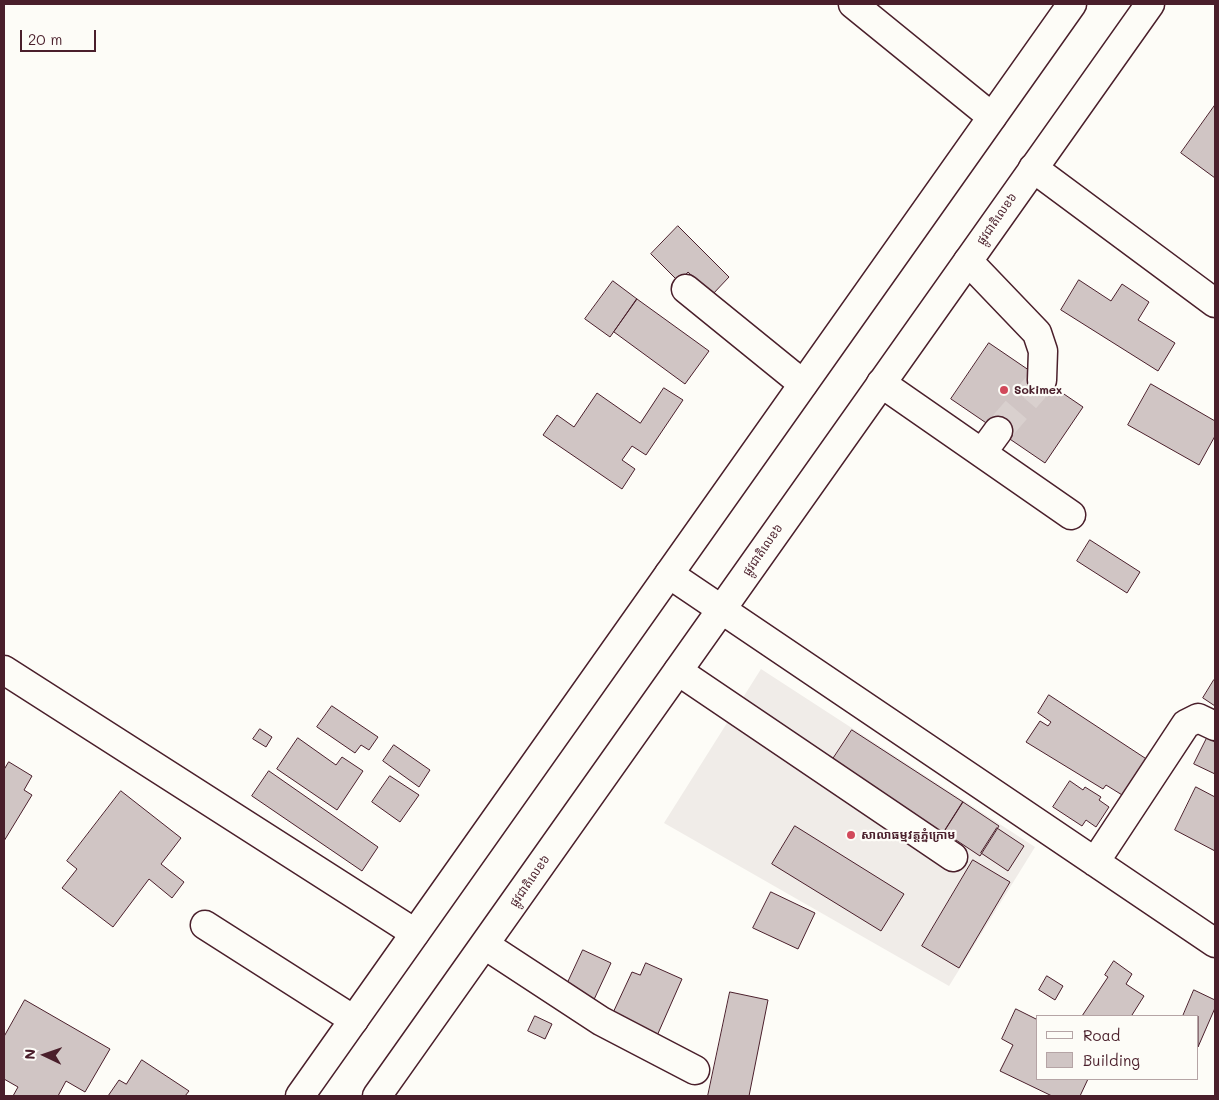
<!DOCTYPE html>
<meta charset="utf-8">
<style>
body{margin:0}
#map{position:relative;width:1219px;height:1100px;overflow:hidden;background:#fdfcf7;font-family:Mali,sans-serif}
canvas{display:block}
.frame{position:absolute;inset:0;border:5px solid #4a1f2b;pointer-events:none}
.legend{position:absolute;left:1036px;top:1015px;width:162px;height:65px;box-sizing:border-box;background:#fdfcf7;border:1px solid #b5a4a5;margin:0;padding:6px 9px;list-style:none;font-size:15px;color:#4a1f2b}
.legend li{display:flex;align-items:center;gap:10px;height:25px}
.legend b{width:25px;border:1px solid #b5a4a5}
.north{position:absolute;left:20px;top:1030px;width:50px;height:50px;-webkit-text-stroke:4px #fdfcf7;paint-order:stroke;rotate:273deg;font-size:14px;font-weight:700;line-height:20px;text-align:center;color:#4a1f2b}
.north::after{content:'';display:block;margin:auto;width:18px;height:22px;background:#4a1f2b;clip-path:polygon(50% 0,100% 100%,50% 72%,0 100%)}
.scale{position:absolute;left:20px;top:30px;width:76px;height:22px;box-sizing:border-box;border:2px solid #4a1f2b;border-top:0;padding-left:6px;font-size:15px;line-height:18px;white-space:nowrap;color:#4a1f2b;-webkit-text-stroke:4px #fdfcf7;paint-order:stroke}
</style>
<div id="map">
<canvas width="1219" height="1100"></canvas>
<div class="frame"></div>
<ul class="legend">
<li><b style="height:6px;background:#fdfcf7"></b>Road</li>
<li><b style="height:14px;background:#d0c5c4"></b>Building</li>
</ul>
<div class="north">N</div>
<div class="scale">20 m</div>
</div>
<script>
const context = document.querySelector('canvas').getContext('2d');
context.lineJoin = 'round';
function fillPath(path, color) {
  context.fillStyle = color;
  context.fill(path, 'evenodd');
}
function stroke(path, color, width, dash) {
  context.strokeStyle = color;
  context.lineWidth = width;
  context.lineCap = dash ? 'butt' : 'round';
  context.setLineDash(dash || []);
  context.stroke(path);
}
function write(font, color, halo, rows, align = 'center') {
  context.font = font + ' Mali,"Noto Sans Khmer",sans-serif';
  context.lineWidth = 4.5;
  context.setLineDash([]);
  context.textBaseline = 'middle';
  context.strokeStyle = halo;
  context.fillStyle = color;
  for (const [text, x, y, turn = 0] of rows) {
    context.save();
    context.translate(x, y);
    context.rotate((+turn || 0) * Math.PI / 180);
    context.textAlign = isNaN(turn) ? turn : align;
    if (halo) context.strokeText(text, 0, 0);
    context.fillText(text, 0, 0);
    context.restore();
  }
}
fillPath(new Path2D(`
 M761 669 1035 847 949 986 664 823Z`), '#f0ece8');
const building = new Path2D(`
 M1215 105V178L1181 153Z
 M678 226 729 277 712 295 688 272 679 282 651 254Z
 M1079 280 1111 301 1122 284 1149 302 1138 320 1175 343 1158 371 1061 310Z
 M613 281 637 299 610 337 585 319Z
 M637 299 709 351 685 384 614 332Z
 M989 343 1083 407 1045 463 951 399Z
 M1151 384 1215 421V436L1199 465 1128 425Z
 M664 388 683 400 646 455 632 446 622 460 635 469 622 489 543 435 557 415 574 427 597 393 640 423Z
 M1090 540 1140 572 1127 593 1077 561Z
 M1214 680 1215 681V706L1203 698Z
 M1049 695 1151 762 1127 798 1106 785 1103 789 1026 742 1040 721 1048 726 1051 722 1038 713Z
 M332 706 378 737 369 750 361 745 355 753 317 727Z
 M260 729 272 737 266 747 253 739Z
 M852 730 963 802 940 838 829 765Z
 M298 738 336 765 342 757 363 771 337 810 277 769Z
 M1207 738 1215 742V774L1194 764Z
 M394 745 430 770 419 787 383 761Z
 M9 762 32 776 24 790 32 795 4 841V770Z
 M269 771 378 847 362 871 252 796Z
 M390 776 419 795 400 822 372 802Z
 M1070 781 1083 790 1085 787 1101 797 1099 800 1109 807 1096 827 1086 820 1082 826 1053 807Z
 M1196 787 1215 797V851L1175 830Z
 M121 791 181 838 161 864 184 882 172 898 149 879 113 927 62 888 77 869 67 861Z
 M963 802 999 826 980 856 944 832Z
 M795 826 904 894 881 931 772 864Z
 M997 828 1024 846 1008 871 981 853Z
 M973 860 1010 882 959 968 922 946Z
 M771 892 815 913 798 949 753 928Z
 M583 950 611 963 591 1006 563 993Z
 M1114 961 1132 974 1126 984 1144 996 1132 1015 1133 1016H1082L1108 977 1105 975Z
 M646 963 682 979 656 1038 611 1017 632 972 640 975Z
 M1047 976 1063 986 1055 1000 1039 990Z
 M1194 990 1215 1000V1008L1198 1047V1016H1183Z
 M730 992 768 1000 749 1096H708Z
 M25 1000 110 1049 85 1092 66 1081 58 1096H13L18 1087 4 1079V1037Z
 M1016 1009 1038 1020V1079H1088L1080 1096H1052L1000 1071 1013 1045 1002 1039Z
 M535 1016 552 1024 545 1039 528 1031Z
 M142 1060 189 1091 185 1096H108L119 1080 126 1084Z`);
fillPath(building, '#d0c5c4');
stroke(building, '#4a1f2b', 1);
stroke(new Path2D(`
 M998 431 1042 380`), '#d9d0ce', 28, [28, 14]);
const minor = new Path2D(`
 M853 4 992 117
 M1033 168 1215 303
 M968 261 1037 333 1043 351 1042 380
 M686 289 803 384
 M881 383 1071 515
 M982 453 998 431
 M669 574 1215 943
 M4 670 415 933
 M678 671 953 857
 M1095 862 1186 724 1198 718 1215 726
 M205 925 354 1020
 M485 945 601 1021 695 1070`);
const highway = new Path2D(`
 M300 1096 1072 4
 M377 1096 1150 4`);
stroke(minor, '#4a1f2b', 31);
stroke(highway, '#4a1f2b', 31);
stroke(minor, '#fdfcf7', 28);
stroke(highway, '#fdfcf7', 28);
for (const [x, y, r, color] of [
 [1004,390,5,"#d1495b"],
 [851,835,5,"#d1495b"]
]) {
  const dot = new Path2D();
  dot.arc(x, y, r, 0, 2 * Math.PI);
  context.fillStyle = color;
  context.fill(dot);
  stroke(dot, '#fdfcf7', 2);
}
write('12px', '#4a1f2b', '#fdfcf7', [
 ["ផ្លូវជាតិលេខ៦",997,219,-55],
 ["ផ្លូវជាតិលេខ៦",763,550,-55],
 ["ផ្លូវជាតិលេខ៦",530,881,-55]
]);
write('bold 12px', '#4a1f2b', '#fdfcf7', [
 ["Sokimex",1014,390],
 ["សាលាធម្មវត្តភ្នំក្រោម",861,835]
], 'left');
</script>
